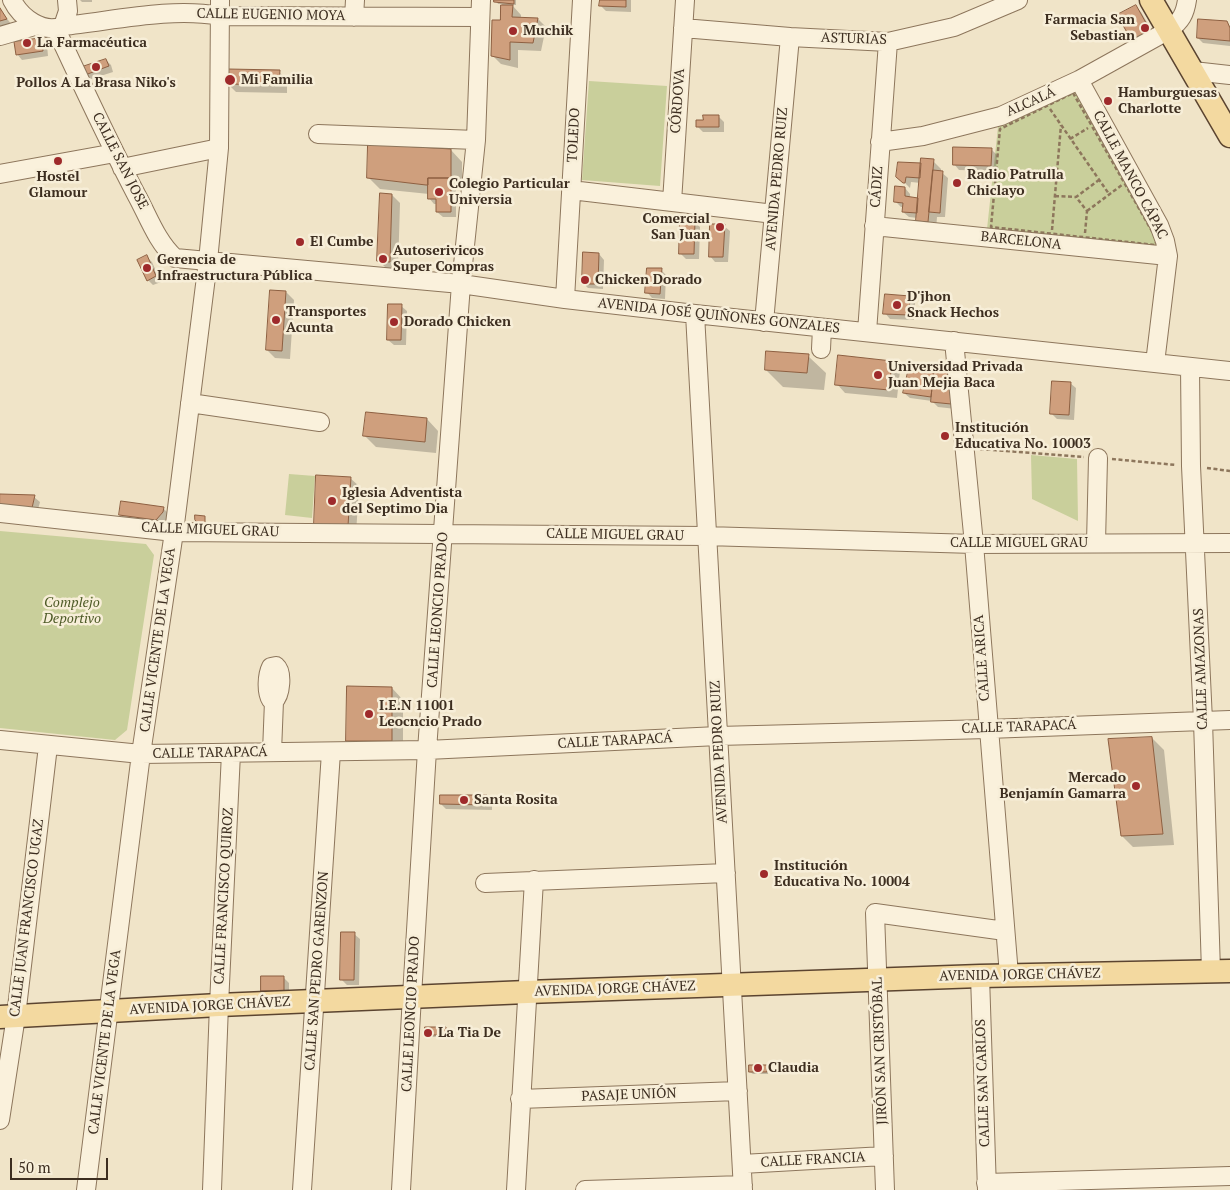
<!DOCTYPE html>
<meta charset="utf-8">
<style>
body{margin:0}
#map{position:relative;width:1230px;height:1190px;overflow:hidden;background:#f0e4c8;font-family:"PT Serif",serif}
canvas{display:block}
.scale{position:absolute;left:10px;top:1158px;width:98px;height:22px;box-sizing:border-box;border:2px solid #3d2e20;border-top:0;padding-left:6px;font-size:15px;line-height:18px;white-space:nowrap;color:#3d2e20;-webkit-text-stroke:4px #f7eed8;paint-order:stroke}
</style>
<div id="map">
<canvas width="1230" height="1190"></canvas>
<div class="scale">50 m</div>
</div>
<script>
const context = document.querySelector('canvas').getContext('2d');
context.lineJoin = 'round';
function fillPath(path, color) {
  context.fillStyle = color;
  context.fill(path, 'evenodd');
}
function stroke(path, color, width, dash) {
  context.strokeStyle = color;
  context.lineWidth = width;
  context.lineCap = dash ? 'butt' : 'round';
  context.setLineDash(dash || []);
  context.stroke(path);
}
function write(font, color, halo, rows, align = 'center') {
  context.font = font + ' "PT Serif",serif';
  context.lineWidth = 5;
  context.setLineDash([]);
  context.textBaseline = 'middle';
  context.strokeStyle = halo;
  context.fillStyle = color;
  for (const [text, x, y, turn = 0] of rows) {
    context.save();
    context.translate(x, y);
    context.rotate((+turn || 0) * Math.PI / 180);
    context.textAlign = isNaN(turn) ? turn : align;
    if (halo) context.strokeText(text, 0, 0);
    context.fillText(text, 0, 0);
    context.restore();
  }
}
fillPath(new Path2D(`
 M589 81 667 86 660 186 582 180Z
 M1074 90 1159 239 1157 247 987 229 998 127Z
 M1031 455 1077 459 1078 521 1032 499Z
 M289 474 315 476 312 518 285 515Z
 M0 531 146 544 154 555 127 730 115 740 0 728Z`), '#c9cf9b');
fillPath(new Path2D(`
 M80 0H92V2H82Z
 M496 0H516V5H512L521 15V18L538 19 546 27 541 51 518 50V68L501 64 492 55 502 21V4H498Z
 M601 0H631V12L606 11 601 6Z
 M1135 6 1141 12 1155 36 1138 45Z
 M0 9 11 24 0 28Z
 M1226 23 1230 26V46L1203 43 1198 38Z
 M41 40 47 45 48 56 22 60 17 54Z
 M106 60 111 65 113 72 91 79 86 74Z
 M279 72 287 80V93L236 92 228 84Z
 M718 116 724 122V132H703L698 127 704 121Z
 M451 150 462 162V189H456V217H443L437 212V204H434L429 198V194L380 189 368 177Z
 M992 150 997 155 996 171 959 170 954 164Z
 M933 161 941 169V172L948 178 945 217H937L936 230 926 229 917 221 918 218 909 217 903 212 904 207H901L895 201 905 188 910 194V198L919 200 921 183 911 182 910 188 898 176 920 164Z
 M392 195 400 203 398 270 387 269 379 261Z
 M695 222 700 227 699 259H686L680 253Z
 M724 226 730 231 728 262H715L710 256Z
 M599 254 604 260 603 289 588 288 583 283Z
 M147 257 152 262 161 282 153 285 148 280Z
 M661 270 666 275 665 299 652 298 647 292Z
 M286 292 294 300 290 359 275 358 267 350Z
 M910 297 915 302 914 320 890 319 885 313Z
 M401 306 407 311 406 345H394L388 340Z
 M808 356 826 373 824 390 783 387 766 370Z
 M891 362 900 371 897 398 845 393 837 384Z
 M910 369 948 374 956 409 938 407 932 401 910 398 904 393Z
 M1070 383 1076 388 1074 420 1057 419 1052 414Z
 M427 419 438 431 436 453 376 447 365 436Z
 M350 478 359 486 356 534 323 533Z
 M0 496 34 497 40 502 37 513Z
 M163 508 168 513V518L162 525 126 520 120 515Z
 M392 688 403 700V752H359L348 741Z
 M1152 738 1164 750 1174 845 1133 847 1122 836Z
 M487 796 492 802V810L446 809 441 804Z
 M354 934 360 939 359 985H347L341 979Z
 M284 978 289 983V996H268L262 990Z
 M445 1028 448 1030V1037H429L427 1035Z
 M766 1066 768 1068V1074H753L750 1072Z`), '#0003');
const building = new Path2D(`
 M494 0H514V4L494 2Z
 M600 0H626V7L599 6Z
 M501 5H513L512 17 538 18 533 43 510 42V60L491 56 492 20H500Z
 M1136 5 1150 30 1132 41 1117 15Z
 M0 8 7 19 0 21Z
 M1198 19 1227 21 1230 28V41L1197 38Z
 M42 38 43 51 16 55 14 42Z
 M106 59 109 66 85 75 82 67Z
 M227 69 280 70 279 85 227 84Z
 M703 115H719V127H696V120H703Z
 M368 144 451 149V178H428V185H426L367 178Z
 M953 147 992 148 991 166 953 165Z
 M921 158 934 159 928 222 916 221Z
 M898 162 921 163 920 178 906 177 905 183H903L896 177Z
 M933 170 943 171 940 213 929 212Z
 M428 178H451V212H436V199H428Z
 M895 186 905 187V196L918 198 917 213 902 212 903 203 894 202Z
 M380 193 392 194 390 262 377 261Z
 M680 220 695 221 694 254H679Z
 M710 224H725L723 257H709Z
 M583 252 599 253 598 284H582Z
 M147 255 156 276 147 281 137 260Z
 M647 268H662L660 294 645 293Z
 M270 290 286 291 282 351 266 350Z
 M885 294 910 296 909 315 883 314Z
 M388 304H402L401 340H387Z
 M766 351 809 354 807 373 765 370Z
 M838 355 892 361 889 390 835 385Z
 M909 368 934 370 931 397 903 393Z
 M934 370 949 373 951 404 931 402Z
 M1052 381 1071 382 1069 415 1050 414Z
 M366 412 427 418 425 442 363 436Z
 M316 475 351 477 348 526 314 525Z
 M0 494 35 495 32 508 0 507Z
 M121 501 164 507 163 512 156 520 119 515Z
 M195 515 205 516V524H198L195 520Z
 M347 686 392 687V741H346Z
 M1152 737 1163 834 1121 836 1108 739Z
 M440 795H487V805L440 804Z
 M341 932H355L354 980H340Z
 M261 976H284V991H261Z
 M425 1027H446V1035H425Z
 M749 1065H767V1072H749Z`);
fillPath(building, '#cf9f7d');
stroke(building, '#8d5f41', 1);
const minor = new Path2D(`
 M12 0C21 18 43 34 63 26L68 11 67 0
 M354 17 355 0
 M63 26C112 21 172 7 219 16L480 17
 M683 28 790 37 888 42 954 27 1018 0
 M56 29C82 85 108 141 137 196 148 216 157 242 175 258L461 284 565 299 695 314 1230 371
 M0 36 38 25
 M1193 71 1230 75
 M1079 80 1159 225 1165 241 1168 256 1155 363
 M318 134 476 140
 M880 142 923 136 1001 116 1079 80 1169 30C1181 21 1185 14 1187 0
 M122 168 219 148
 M0 174 115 153
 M571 190 774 214
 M672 202 685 0
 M874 226 1168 256
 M565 299 582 0
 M695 314 743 1190
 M764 322 790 37
 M867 332 888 42
 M954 341 974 544 1009 975
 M821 349 822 328
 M1190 367 1191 466 1203 721 1211 971
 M190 403 320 422
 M0 513 174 532 706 536 974 544 1230 543
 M1096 543 1098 458
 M0 740 141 754 427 750 718 736 988 729 1230 720
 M272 752 274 701C281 695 283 672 276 666L271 667C267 675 266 692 271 700L274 701
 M485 883 726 873
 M980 976 987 1190
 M520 1099 738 1091
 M0 1120 16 1016 48 746
 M742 1164 884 1156
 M986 1183 1230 1176
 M86 1190 141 754 174 532 208 261 219 148 220 0
 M212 1190 219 1005 231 753
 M302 1190 331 752
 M401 1190 412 996 427 750 461 284 476 140 481 0
 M516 1190 534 880
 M585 1190 743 1185
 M885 1190 875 913 1005 931`);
const major = new Path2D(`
 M1151 0 1230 136
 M0 1017 219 1005 527 992 980 976 1230 971`);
stroke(minor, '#8d765c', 20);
stroke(major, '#5b4430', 25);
stroke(new Path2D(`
 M1073 93 1157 240 1155 245 991 227 1000 129Z
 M1050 109 1109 194
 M1070 139 1088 128
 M1055 196 1076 197
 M1087 211 1122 185
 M1052 230 1061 125
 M1085 233 1087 211 1076 197 1099 180
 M980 449 1084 457
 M1112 459 1176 465
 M1207 468 1230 471`), '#8d765c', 2.5, [4, 2.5]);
stroke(minor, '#faf1dc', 18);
stroke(major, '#f3d9a0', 22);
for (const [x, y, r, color] of [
 [1145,28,5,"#9e2a2b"],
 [513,31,5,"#9e2a2b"],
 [27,43,5,"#9e2a2b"],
 [96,67,5,"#9e2a2b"],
 [230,80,6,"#9e2a2b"],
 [1108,101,5,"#9e2a2b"],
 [58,161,5,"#9e2a2b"],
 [957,183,5,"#9e2a2b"],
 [439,192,5,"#9e2a2b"],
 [720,227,5,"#9e2a2b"],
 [300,242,5,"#9e2a2b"],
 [383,259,5,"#9e2a2b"],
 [147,268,5,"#9e2a2b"],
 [585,280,5,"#9e2a2b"],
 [897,305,5,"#9e2a2b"],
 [276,320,5,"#9e2a2b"],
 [394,322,5,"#9e2a2b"],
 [878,375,5,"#9e2a2b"],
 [945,436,5,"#9e2a2b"],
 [332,501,5,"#9e2a2b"],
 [369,714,5,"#9e2a2b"],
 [1136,786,5,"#9e2a2b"],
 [464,800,5,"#9e2a2b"],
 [764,874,5,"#9e2a2b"],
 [428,1033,5,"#9e2a2b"],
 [758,1068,5,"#9e2a2b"]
]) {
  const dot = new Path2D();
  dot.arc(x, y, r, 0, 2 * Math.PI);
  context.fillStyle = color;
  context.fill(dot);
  stroke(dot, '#f7eed8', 2);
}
write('14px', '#3d2e20', '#f7eed8', [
 ["CALLE EUGENIO MOYA",271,15,1],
 ["ASTURIAS",854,39,2],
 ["CÓRDOVA",678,101,-86],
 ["ALCALÁ",1031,102,-24],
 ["TOLEDO",574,135,-87],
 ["CALLE SAN JOSE",120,161,63],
 ["CALLE MANCO CÁPAC",1130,175,62],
 ["AVENIDA PEDRO RUIZ",777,179,-85],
 ["CÁDIZ",877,187,-86],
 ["BARCELONA",1021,241,6],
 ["AVENIDA JOSÉ QUIÑONES GONZALES",719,316,6],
 ["CALLE MIGUEL GRAU",210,530,2],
 ["CALLE MIGUEL GRAU",615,535,1],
 ["CALLE MIGUEL GRAU",1019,543],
 ["CALLE LEONCIO PRADO",438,610,-86],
 ["CALLE VICENTE DE LA VEGA",158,640,-82],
 ["CALLE ARICA",982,658,-94],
 ["CALLE AMAZONAS",1201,669,-92],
 ["CALLE TARAPACÁ",1019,727,-2],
 ["CALLE TARAPACÁ",615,741,-3],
 ["AVENIDA PEDRO RUIZ",719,752,-93],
 ["CALLE TARAPACÁ",210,753,-1],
 ["CALLE FRANCISCO QUIROZ",224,896,-87],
 ["CALLE JUAN FRANCISCO UGAZ",27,918,-83],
 ["CALLE SAN PEDRO GARENZON",317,971,-86],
 ["AVENIDA JORGE CHÁVEZ",1020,975,-1],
 ["AVENIDA JORGE CHÁVEZ",615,989,-2],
 ["AVENIDA JORGE CHÁVEZ",210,1006,-3],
 ["CALLE LEONCIO PRADO",411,1014,-87],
 ["CALLE VICENTE DE LA VEGA",105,1042,-83],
 ["JIRÓN SAN CRISTÓBAL",880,1051,-92],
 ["CALLE SAN CARLOS",983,1083,-92],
 ["PASAJE UNIÓN",629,1095,-2],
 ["CALLE FRANCIA",813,1160,-3]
]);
write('bold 14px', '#3d2e20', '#f7eed8', [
 ["Farmacia San",1135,20,"right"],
 ["Sebastian",1135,36,"right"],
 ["Muchik",523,31],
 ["La Farmacéutica",37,43],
 ["Mi Familia",241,80],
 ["Pollos A La Brasa Niko's",96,83,"center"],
 ["Hamburguesas",1118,93],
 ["Charlotte",1118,109],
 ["Radio Patrulla",967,175],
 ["Chiclayo",967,191],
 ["Hostel",58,177,"center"],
 ["Glamour",58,193,"center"],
 ["Colegio Particular",449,184],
 ["Universia",449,200],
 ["Comercial",710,219,"right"],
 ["San Juan",710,235,"right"],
 ["El Cumbe",310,242],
 ["Autoserivicos",393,251],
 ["Super Compras",393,267],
 ["Gerencia de",157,260],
 ["Infraestructura Pública",157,276],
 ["Chicken Dorado",595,280],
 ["D'jhon",907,297],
 ["Snack Hechos",907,313],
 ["Transportes",286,312],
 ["Acunta",286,328],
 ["Dorado Chicken",404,322],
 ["Universidad Privada",888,367],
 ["Juan Mejia Baca",888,383],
 ["Institución",955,428],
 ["Educativa No. 10003",955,444],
 ["Iglesia Adventista",342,493],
 ["del Septimo Dia",342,509],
 ["I.E.N 11001",379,706],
 ["Leocncio Prado",379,722],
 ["Mercado",1126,778,"right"],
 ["Benjamín Gamarra",1126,794,"right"],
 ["Santa Rosita",474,800],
 ["Institución",774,866],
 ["Educativa No. 10004",774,882],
 ["La Tia De",438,1033],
 ["Claudia",768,1068]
], 'left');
write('italic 14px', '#4d5a26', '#f7eed8', [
 ["Complejo",72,603],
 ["Deportivo",72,619]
]);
</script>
